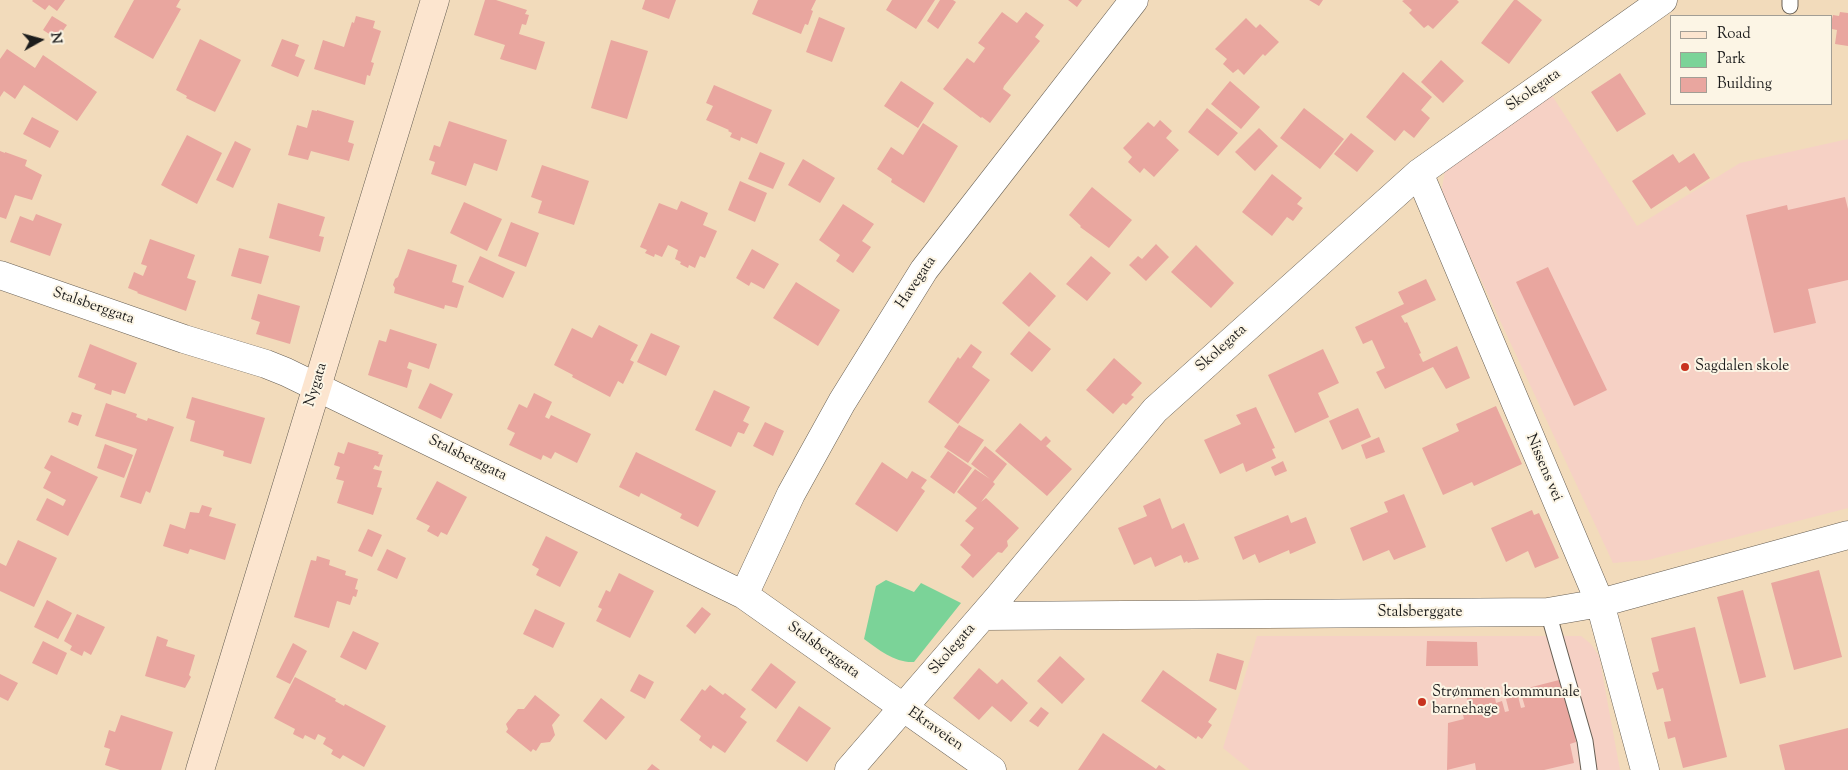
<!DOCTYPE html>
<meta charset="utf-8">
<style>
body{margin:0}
#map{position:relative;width:1848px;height:770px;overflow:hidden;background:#f2dbbb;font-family:"Sorts Mill Goudy",serif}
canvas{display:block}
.legend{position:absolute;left:1670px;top:15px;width:162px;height:90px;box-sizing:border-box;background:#fcf5e5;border:1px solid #a29e95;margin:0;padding:6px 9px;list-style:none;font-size:15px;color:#1c1c1c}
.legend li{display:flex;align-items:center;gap:10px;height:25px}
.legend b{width:25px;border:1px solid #a29e95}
.north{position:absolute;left:15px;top:15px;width:50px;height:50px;-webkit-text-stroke:4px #fcf5e5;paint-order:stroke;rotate:83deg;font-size:14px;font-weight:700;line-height:20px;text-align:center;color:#1c1c1c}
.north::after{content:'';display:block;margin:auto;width:18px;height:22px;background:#1c1c1c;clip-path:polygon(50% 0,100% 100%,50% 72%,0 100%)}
</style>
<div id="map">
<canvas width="1848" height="770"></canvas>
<ul class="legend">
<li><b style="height:6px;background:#fce5cf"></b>Road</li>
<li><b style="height:14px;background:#7bd398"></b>Park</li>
<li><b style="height:14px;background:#e9a69f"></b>Building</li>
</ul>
<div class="north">N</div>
</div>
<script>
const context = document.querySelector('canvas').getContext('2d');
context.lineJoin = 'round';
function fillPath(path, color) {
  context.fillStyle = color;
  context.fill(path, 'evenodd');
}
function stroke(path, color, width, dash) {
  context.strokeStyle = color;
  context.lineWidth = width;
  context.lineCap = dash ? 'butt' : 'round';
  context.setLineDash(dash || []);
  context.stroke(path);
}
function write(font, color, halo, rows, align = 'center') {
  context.font = font + ' "Sorts Mill Goudy",serif';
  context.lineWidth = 4;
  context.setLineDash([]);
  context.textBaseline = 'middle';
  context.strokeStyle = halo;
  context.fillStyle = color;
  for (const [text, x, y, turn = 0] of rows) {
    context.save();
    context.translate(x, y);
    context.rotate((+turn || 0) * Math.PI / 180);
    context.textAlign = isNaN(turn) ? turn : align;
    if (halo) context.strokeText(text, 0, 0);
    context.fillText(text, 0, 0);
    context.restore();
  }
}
fillPath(new Path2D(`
 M1551 94 1637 226 1740 163 1848 139V508L1648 560 1613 563 1443 198 1442 187 1446 166Z
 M1257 636H1581L1591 644 1599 656 1620 770H1250L1223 748Z`), '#f6d1c5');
fillPath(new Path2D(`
 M886 580 914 592 921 583 961 603 914 662C895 663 879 650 864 639L876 586Z`), '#7bd398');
fillPath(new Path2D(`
 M33 0H65L57 11 49 5 45 10 32 1Z
 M134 0H180L176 7 181 9 153 59 114 37Z
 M485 0H496L527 10 525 14 529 15 526 25 522 24 519 34 545 42 536 70 500 59 505 45 474 35Z
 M645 0H676L669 19 642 9Z
 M758 0H816L811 10 813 11 808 25 805 24 801 34 752 14Z
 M892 0H935L916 29 886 10Z
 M940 0H953L956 2 938 29 927 21Z
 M1068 0H1082L1077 7Z
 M1309 0H1323L1319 6Z
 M1404 0H1457L1459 2 1433 29 1428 25 1424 28 1409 13 1412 10 1402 1Z
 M1514 0H1517L1542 20 1509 64 1481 43Z
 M1002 12 1017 23 1026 12 1044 25 1035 37 1040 41 1004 86 1003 89 1011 95 990 123 982 117 981 118 943 89 967 58 974 63 985 48 978 43Z
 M1840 12 1848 13V46L1835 44 1837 30 1832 29V19L1833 15 1839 16Z
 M52 16 67 25 57 39 43 30Z
 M356 16 375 21 373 28 381 31 371 62 374 63 370 76 367 75 365 85 314 69 323 40 344 47 352 22 354 23Z
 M819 17 845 28 832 62 806 52Z
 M1246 18 1256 28 1260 24 1279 42 1265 56 1263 54 1244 75 1238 69 1233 73 1223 64 1227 59 1215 49Z
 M200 39 241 60 215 112 186 98 187 96 176 90Z
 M282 39 299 45 295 56 305 60 298 77 271 66Z
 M611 40 648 51 627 119 591 108Z
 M7 49 35 68 43 55 97 92 77 121 24 85 15 99 4 91 0 97V59Z
 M1441 60 1464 81 1443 103 1421 82Z
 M1403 72 1432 97 1421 110 1430 118 1414 138 1404 130 1395 141 1366 117Z
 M1620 73 1646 114 1617 132 1591 92Z
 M901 81 934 103 918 128 884 106Z
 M1230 81 1260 107 1241 129 1211 104Z
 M714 85 772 110 757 144 741 137 740 141 730 137 732 133 728 131 729 130 706 120 713 106 706 103Z
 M1207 108 1238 133 1218 156 1188 132Z
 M1304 108 1344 139 1320 169 1280 138Z
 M312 110 317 111V110L354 121 348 142 354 144 349 161 311 151 308 160 288 155 297 125 307 128Z
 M32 117 59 131 50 148 23 134Z
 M1160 120 1172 131 1166 138 1179 150 1154 177 1144 168 1140 173 1128 162 1132 157 1123 148 1148 122 1154 127Z
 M449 121 507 140 497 171 474 163 466 186 431 174 435 162 429 160 434 145 440 147Z
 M923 123 958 146 924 203 891 182 892 179 877 169 891 147 903 155Z
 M1259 128 1278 146 1255 171 1235 152Z
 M1351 133 1374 151 1357 172 1334 154Z
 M187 135 222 153 197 204 161 185Z
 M235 141 251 149 233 188 216 180Z
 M0 151 5 153V152L27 160 25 166 42 175 32 200 15 195 6 219 0 217Z
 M760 152 785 163 773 189 748 179Z
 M1694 153 1710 178 1690 191 1686 186 1651 209 1632 181 1673 154 1679 163Z
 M803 159 835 178 820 203 788 185Z
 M542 165 589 181 574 225 538 213 542 201 531 197Z
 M1272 174 1302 198 1297 204 1303 208 1293 221 1287 217 1272 236 1242 212Z
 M740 181 767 193 755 222 728 210Z
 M1092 187 1132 220 1109 248 1080 227 1081 226 1069 215Z
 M1845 197 1848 209V280L1808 289 1816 323 1774 333 1746 215 1787 205 1788 210Z
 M681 201 708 213 703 225 717 231 705 258 700 256 695 268 689 265 688 268 680 264 681 262 675 259 678 250 668 245 662 257 655 254 654 257 645 253 647 250 640 247 659 203 677 210Z
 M464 202 502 219 487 251 450 233Z
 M278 203 325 217 319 236 324 237 320 252 269 238Z
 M843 204 874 224 862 241 871 247 853 273 836 261 840 255 819 240Z
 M36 214 62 224 50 256 10 242 20 216 33 221Z
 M511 222 539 233 526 267 498 256Z
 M150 239 195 255 187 278 196 281 186 311 137 293 138 292 128 288 134 272 143 276 147 266 141 264Z
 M1156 244 1169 257 1146 281 1129 265 1138 256 1142 259Z
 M1196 245 1234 283 1211 308 1171 272Z
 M239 248 269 256 261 284 231 276Z
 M408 249 457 265 452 282 464 286 457 308 445 305 444 309 394 293 395 288 393 285 395 279 398 277Z
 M752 249 779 264 764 289 751 282 749 286 736 278Z
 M480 256 515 272 503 298 468 282Z
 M1091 256 1111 273 1087 301 1066 284Z
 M1548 267 1607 390 1574 406 1516 282Z
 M1030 272 1056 296 1029 327 1002 303Z
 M1426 279 1436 300 1401 316 1405 323 1407 322 1421 353 1419 354 1423 362 1457 346 1470 378 1446 389 1433 367 1385 389 1376 372 1385 368 1372 340 1363 344 1355 327 1404 304 1398 292Z
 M796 282 840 310 818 346 773 318Z
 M258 294 300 306 290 344 256 334 260 322 251 319Z
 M599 325 638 345 630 360 634 362 623 384 618 381 610 397 572 377 573 375 554 365 572 328 592 338Z
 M390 329 437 344 429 369 409 362 407 368 412 370 407 388 368 375 379 340 386 342Z
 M1029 331 1051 349 1032 372 1010 354Z
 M651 333 680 346 666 376 637 362Z
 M90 344 137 363 125 394 112 390 111 395 94 389 96 384 78 377Z
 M971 344 982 352 972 367 990 380 958 424 928 402 958 357 960 359Z
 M1323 349 1339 383 1318 393 1329 417 1295 433 1268 375Z
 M1114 358 1142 383 1131 395 1134 397 1126 405 1123 403 1113 414 1086 390Z
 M430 383 453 394 441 419 418 408Z
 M714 390 750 407 743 421 749 424 744 434 738 432 731 447 695 430Z
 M534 393 552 402 545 417 549 419 551 415 591 434 577 463 555 452 551 459 543 455 541 460 509 445 515 433 507 429 519 404 527 408Z
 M192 397 265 418 251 464 223 456 224 451 190 441 195 421 186 418Z
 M106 403 137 414 136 417 147 421 148 418 174 427 150 493 146 491 141 504 120 497 137 449 95 436Z
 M1496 406 1522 464 1474 486 1472 482 1443 495 1422 448 1459 431 1456 424Z
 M1256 407 1275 448 1272 449 1276 458 1246 472 1243 463 1220 474 1204 440 1241 424 1236 415Z
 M1358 408 1371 437 1342 450 1329 421Z
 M72 412 82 415 78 426 68 422Z
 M765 422 784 431 773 456 753 446Z
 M1020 423 1041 441 1046 436 1051 441 1046 446 1072 469 1047 496 995 451Z
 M959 425 984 440 968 463 944 447Z
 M1379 437 1385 452 1366 459 1361 445Z
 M348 442 379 452 378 454 383 455 379 467 375 465 373 469 382 471 377 487 382 488 373 515 337 503 344 481 336 479 340 467 334 465 338 452 344 454Z
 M105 444 133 455 124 478 97 468Z
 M985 446 1007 464 993 482 995 484 981 502 986 498 1019 528 1007 541 1008 546 1002 553 998 552 973 578 961 567 971 555 960 545 974 528 965 521 977 508 957 492 975 469 990 479 971 464Z
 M948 451 972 468 954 494 930 477Z
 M636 452 716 491 698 527 680 518 682 514 641 493 639 497 619 487Z
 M51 455 98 477 68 536 36 520 47 498 63 506 66 500 43 488 51 472 44 468Z
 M1283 461 1287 471 1275 476 1271 467Z
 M882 462 907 479 912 471 927 480 921 488 925 491 897 532 855 504Z
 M437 481 467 497 447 535 441 532 438 537 427 531 430 526 416 519Z
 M1404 494 1426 547 1394 560 1389 550 1363 561 1350 528 1388 512 1384 502Z
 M1160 498 1172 529 1184 523 1199 559 1188 563 1187 561 1184 563 1181 555 1155 567 1151 557 1134 565 1118 528 1147 516 1143 506Z
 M202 505 212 508 209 516 236 524 225 560 190 549 188 554 163 546 170 524 185 529 190 512 199 513Z
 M1532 510 1534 515 1539 513 1559 558 1535 568 1528 551 1506 562 1491 528Z
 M1288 515 1291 523 1306 517 1316 543 1290 554 1289 550 1259 563 1255 554 1243 560 1234 537Z
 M368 529 382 535 372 557 358 551Z
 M546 536 578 552 560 587 536 575 539 569 532 565Z
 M18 540 57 558 34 607 0 591V563L6 566Z
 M387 549 406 558 397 579 377 570Z
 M317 556 330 560 329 565 346 571 345 575 358 579 355 589 358 590 356 597 353 596 350 605 337 601 329 628 294 617 311 560 316 561Z
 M1819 570 1842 657 1794 670 1771 583Z
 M619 573 654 591 630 638 596 621 602 609 598 607 606 590 610 592Z
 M1743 590 1766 677 1740 684 1717 597Z
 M47 600 72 613 58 639 34 627Z
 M702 607 711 614 695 634 686 626Z
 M535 609 565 623 553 648 523 634Z
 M77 614 105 627 91 655 84 651 82 656 70 650 72 646 64 641Z
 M1695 627 1727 757 1683 768 1675 737 1668 739 1664 722 1671 721 1663 688 1657 690 1652 673 1659 671 1651 638Z
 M353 631 379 643 366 670 340 657Z
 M157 636 168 640 166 646 195 655 189 675 191 677 185 688 145 676Z
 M43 641 67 653 57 675 32 663Z
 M1427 641 1477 642 1478 666H1426Z
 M293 643 307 651 290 684 276 677Z
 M1217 653 1244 661 1236 690 1209 681Z
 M1060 656 1085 679 1062 704 1037 681Z
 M771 663 796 682 776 709 751 690Z
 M979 668 997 684 1002 679 1028 703 1011 722 992 706 979 720 953 698Z
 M1163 670 1217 709 1208 722 1212 725 1202 739 1198 736 1196 739 1141 701Z
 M0 674 18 683 8 701 0 697Z
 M639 674 654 682 645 699 630 691Z
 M295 677 336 699 335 701 344 706 345 704 386 726 364 767 343 755 340 759 331 754 333 750 323 744 326 738 318 734 315 740 305 735 303 739 293 734 295 729 274 718Z
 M1563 679 1577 735 1575 736 1576 742 1570 744 1574 763 1544 770H1476L1475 763 1447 770 1448 723 1464 719 1462 711 1470 709 1464 688H1493L1496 703 1502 701 1505 712 1509 711 1506 699 1518 696 1521 708 1525 707 1520 690Z
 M710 685 723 695 725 693 746 709 740 717 747 722 725 753 713 745 711 749 699 740 701 736 680 720 702 689 705 691Z
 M535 695 560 715 552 725 555 735 550 742 541 743 536 751 533 749 531 752 506 732 508 729 506 724 518 709H524Z
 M601 698 625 717 606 740 583 721Z
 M799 706 831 728 807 762 776 741Z
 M1041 707 1049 713 1038 727 1029 721Z
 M121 715 173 732 161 770H120L105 765 110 749 104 747 109 730 115 732Z
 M1848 728V770H1785L1779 745Z
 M1103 733 1156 769 1159 765 1166 770H1078Z
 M652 764 660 770H647Z`), '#e9a69f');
const lane = new Path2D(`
 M1790 6V0
 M1548 612 1585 741 1589 770`);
const street = new Path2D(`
 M1419 173 1600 603 1645 770
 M0 275 184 339 266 364 286 372 744 595 992 770
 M744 595 791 494 842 402 924 270 1134 0
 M983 616 1548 612 1600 603 1848 535
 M849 770 999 597 1155 410 1419 173 1663 0`);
const secondary = new Path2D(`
 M200 770 435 0`);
stroke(lane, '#675f54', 17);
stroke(street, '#675f54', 29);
stroke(secondary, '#675f54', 29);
stroke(lane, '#fff', 15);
stroke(street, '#fff', 28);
stroke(secondary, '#fce5cf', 28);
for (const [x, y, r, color] of [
 [1685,367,5,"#c8321e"],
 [1422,702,5,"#c8321e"]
]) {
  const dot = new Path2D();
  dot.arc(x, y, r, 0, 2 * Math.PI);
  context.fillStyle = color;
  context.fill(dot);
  stroke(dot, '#fcf5e5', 2);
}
write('15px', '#1c1c1c', '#fcf5e5', [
 ["Skolegata",1534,91,-35],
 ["Havegata",917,283,-56],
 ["Stalsberggata",93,307,19],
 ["Skolegata",1222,349,-42],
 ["Nygata",317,385,-73],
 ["Stalsberggata",467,459,26],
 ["Nissens vei",1543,468,67],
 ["Stalsberggate",1420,613],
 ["Skolegata",953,650,-49],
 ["Stalsberggata",823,651,36],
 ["Ekraveien",935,730,35]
]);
write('15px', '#1c1c1c', '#fcf5e5', [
 ["Sagdalen skole",1695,367],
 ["Strømmen kommunale",1432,693],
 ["barnehage",1432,710]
], 'left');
</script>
